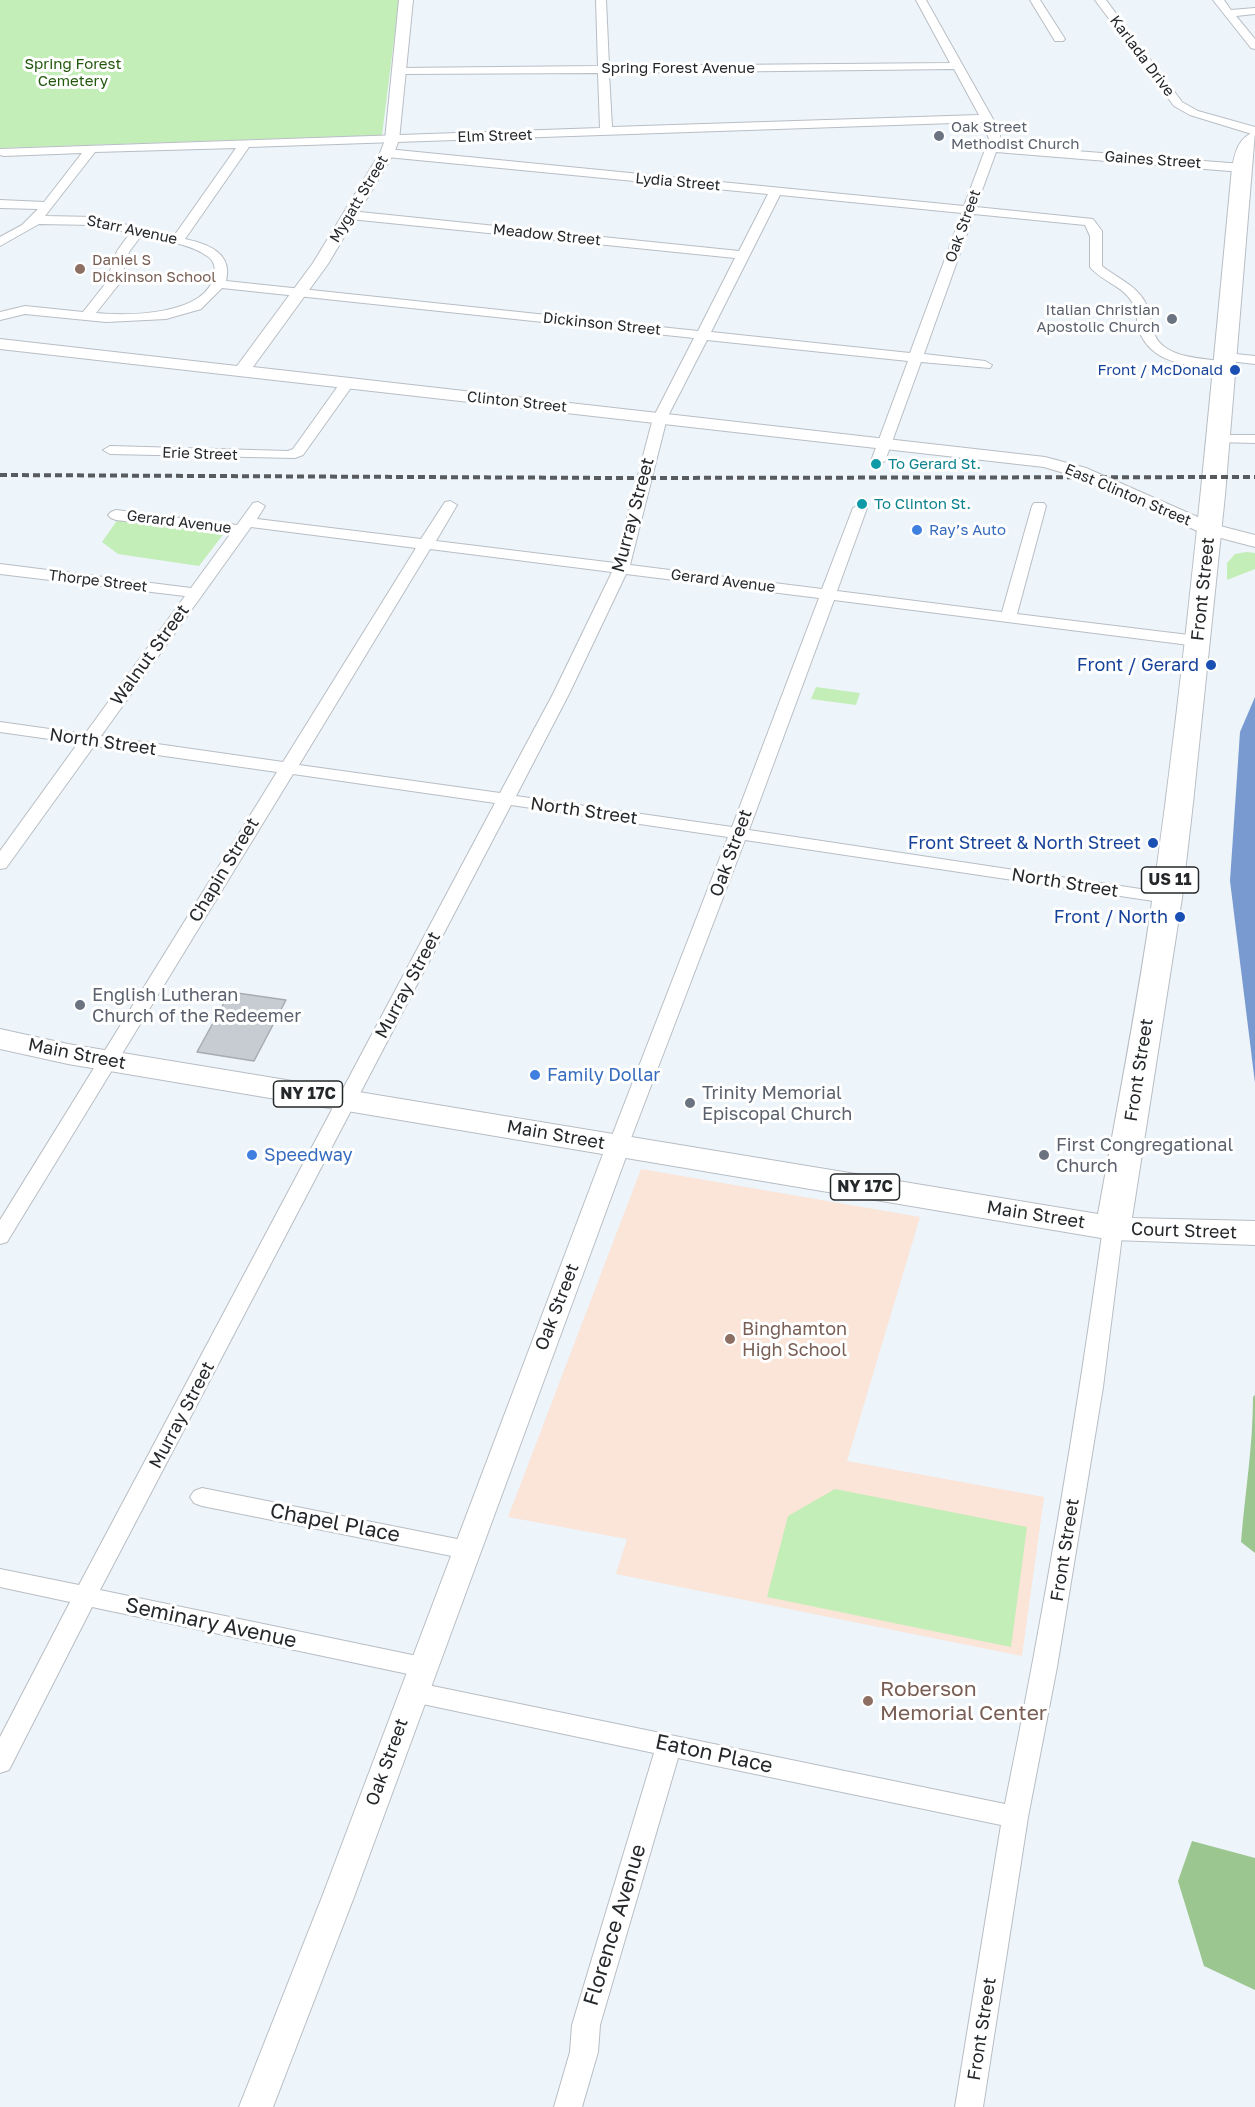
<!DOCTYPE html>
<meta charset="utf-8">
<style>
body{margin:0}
canvas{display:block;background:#edf4fa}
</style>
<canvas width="1255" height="2107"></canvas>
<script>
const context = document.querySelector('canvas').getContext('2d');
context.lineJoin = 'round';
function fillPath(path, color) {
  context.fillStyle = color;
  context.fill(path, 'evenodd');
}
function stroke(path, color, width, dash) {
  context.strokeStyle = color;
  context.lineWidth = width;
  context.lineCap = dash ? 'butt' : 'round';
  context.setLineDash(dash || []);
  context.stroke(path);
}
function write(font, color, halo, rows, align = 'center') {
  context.font = font + ' "Golos Text",sans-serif';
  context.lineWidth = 6;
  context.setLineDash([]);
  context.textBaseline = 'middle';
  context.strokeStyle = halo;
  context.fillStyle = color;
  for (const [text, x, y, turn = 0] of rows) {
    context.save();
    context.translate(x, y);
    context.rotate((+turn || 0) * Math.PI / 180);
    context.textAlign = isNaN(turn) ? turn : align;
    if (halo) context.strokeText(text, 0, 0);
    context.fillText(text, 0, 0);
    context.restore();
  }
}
fillPath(new Path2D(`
 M641 1169 920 1217 847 1461 1044 1497 1022 1656 616 1574 627 1539 508 1517Z`), '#fbe4d8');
fillPath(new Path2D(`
 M0 0H399L382 135 0 148Z
 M118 519 225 532 199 566 118 554 102 542Z
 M1246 552 1255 553V569L1227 580V563L1235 554Z
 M816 687 860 693 856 705 811 699Z
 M835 1489 1027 1527 1011 1647 767 1597 788 1516Z`), '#c3eeb7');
fillPath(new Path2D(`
 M1255 1395V1553L1241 1542C1245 1493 1253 1446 1253 1397Z
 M1192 1841 1255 1858V1990L1204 1966 1178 1881Z`), '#9bc68f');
fillPath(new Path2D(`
 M1255 697V1083L1230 881 1240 732Z`), '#789ad0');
const building = new Path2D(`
 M230 992 286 1000 254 1061 197 1052Z`);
fillPath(building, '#c6ccd2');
stroke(building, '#a6acb2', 1.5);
const minor = new Path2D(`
 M596 0H606L609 66 950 63 916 0H926L998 128 1001 139 999 145 1242 164 1248 168 1242 172 996 152 976 207 1093 219 1102 231V266C1117 278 1136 285 1145 302 1154 318 1148 336 1166 348 1185 360 1209 358 1230 363L1232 366 1230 369 1225 370C1195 366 1154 366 1140 333 1136 323 1138 311 1132 302 1123 286 1101 281 1090 267V236L1085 225 974 214 924 354 985 361 992 365 990 368 921 362 885 461 878 465 871 461 908 361 707 340 667 418 630 565 822 589 853 508 860 504 867 508 837 591 1002 612 1032 506 1034 503H1044L1046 506 1017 614 1197 636 1203 638 1205 641 1203 644 1197 646 834 600 749 830 1167 893 1173 894 1176 898 1173 902 1167 903 745 840 628 1146 625 1151 618 1153 611 1151 608 1146 728 837 511 805 100 1590 422 1657 431 1660 434 1667 431 1674 422 1677 92 1607 9 1770 0 1773V1737L70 1602 0 1587V1569L79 1585 495 803 293 774 7 1242 0 1244V1220L277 772 94 746 6 868 0 869V851L78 743 0 732V722L85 734 185 596 0 574V564L191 588 231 533 116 520 111 518 108 515 111 512 116 510 237 525 253 503 258 502 265 506 257 519 421 539 445 502 450 501 457 505 436 541 615 563 653 418 694 338 222 288 201 309 166 319 106 322 25 314 0 320V312L25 306 83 312 106 283 117 251 130 233 94 225 39 224 0 246V237L22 225 38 209 0 208V200L44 202 82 153 4 156 0 155V149L600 128 598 73 399 74 393 71 399 68 598 66ZM954 69 979 115 612 127 609 73ZM983 122 989 139 964 206 387 149 381 153 387 157 768 194 739 251 350 211 344 215 350 219 735 258 698 331 226 281C233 253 208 244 185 239L249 147ZM236 148 174 236 94 217 45 216 95 152ZM780 195 962 213 910 353 711 332ZM141 236C162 241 189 243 207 256 214 260 216 268 214 276 205 316 128 316 96 313L119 284 129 252ZM251 527 416 548 283 762 101 736ZM430 549 612 572 553 694 500 793 299 765ZM626 574 819 598 732 827 516 796 569 694Z
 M1030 0H1040L1065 39 1063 41H1055Z
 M1095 0H1106L1182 102 1198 111 1255 127V135L1190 115 1174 106Z
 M1213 0H1224L1231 10 1255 8V14L1236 16 1255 39V49L1251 48Z
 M1226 353 1255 356V364L1221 360 1219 357 1221 354Z
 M348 378 355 382 303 455 295 458 110 454 103 450 110 446 288 451 293 449 343 379Z
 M1218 435H1255V443L1213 442 1211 439Z
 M1113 1221 1120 1223 1123 1228 1103 1387 1057 1667 1028 1817 983 2107H955L1001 1825 678 1758 600 2025 598 2052 582 2107H554L570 2052 572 2025 654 1753 413 1702 404 1699 401 1692 404 1685 413 1682 1005 1804C1044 1613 1076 1421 1103 1228L1106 1223Z
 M202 1488 467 1541 475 1543 479 1550 475 1557 467 1559 202 1506 194 1503 190 1497 194 1491Z`);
const tertiary = new Path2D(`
 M399 0H413L399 140 394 153 328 264 253 367 1045 457 1086 468 1216 525 1255 535V547L1202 533 1074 476 1044 467 0 349V339L237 366 313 263 380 153 385 140Z
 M618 1138 627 1140 630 1146 354 1897 273 2107H239L322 1897 606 1146 609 1140Z`);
const primary = new Path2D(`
 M1255 132 1225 495 1193 803 1182 898 1132 1218 1255 1221V1245L1113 1240 68 1064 0 1049V1029L68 1044 1098 1214C1117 1108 1138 1002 1153 895 1187 654 1209 411 1232 168 1235 153 1238 137 1255 132Z`);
stroke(minor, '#b8bec4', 2);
stroke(tertiary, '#b8bec4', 2);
stroke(primary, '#b8bec4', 2);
fillPath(minor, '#fff');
fillPath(tertiary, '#fff');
fillPath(primary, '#fff');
stroke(new Path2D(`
 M0 475 618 478 1255 477`), '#575b5e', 4, [7, 4]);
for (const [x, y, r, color] of [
 [939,136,6,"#6b7280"],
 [80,269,6,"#8d6e63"],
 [1172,319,6,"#6b7280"],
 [1235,370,6,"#1a4fb4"],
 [876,464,6,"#0f9aa8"],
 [862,504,6,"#0f9aa8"],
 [917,530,6,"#3f7fe0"],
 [1211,665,6,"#1a4fb4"],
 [1153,843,6,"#1a4fb4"],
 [1180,917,6,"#1a4fb4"],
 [80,1005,6,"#6b7280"],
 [535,1075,6,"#3f7fe0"],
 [690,1103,6,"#6b7280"],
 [252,1155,6,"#3f7fe0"],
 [1044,1155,6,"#6b7280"],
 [730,1339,6,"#8d6e63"],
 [868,1701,6,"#8d6e63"]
]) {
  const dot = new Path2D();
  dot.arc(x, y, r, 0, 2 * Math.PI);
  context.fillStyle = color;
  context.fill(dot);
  stroke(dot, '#fff', 2);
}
write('15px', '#25282a', '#fff', [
 ["Karlada Drive",1142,56,53],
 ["Spring Forest Avenue",678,68],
 ["Elm Street",495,136,-2],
 ["Gaines Street",1153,160,4],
 ["Lydia Street",678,182,5],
 ["Mygatt Street",359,199,-59],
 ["Oak Street",963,226,-70],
 ["Starr Avenue",132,230,12],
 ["Meadow Street",547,235,6],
 ["Dickinson Street",602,324,6],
 ["Clinton Street",517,402,6],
 ["Erie Street",200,454,2],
 ["East Clinton Street",1128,495,23],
 ["Gerard Avenue",179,522,7],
 ["Thorpe Street",98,581,7],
 ["Gerard Avenue",723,581,7]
]);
write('15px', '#22580d', '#fff', [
 ["Spring Forest",73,64],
 ["Cemetery",73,81]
]);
write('15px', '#5b616d', '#fff', [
 ["Oak Street",951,127],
 ["Methodist Church",951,144],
 ["Italian Christian",1160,310,"right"],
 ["Apostolic Church",1160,327,"right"]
], 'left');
write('15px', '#785e54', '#fff', [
 ["Daniel S",92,260],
 ["Dickinson School",92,277]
], 'left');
write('15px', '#164399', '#fff', [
 ["Front / McDonald",1223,370]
], 'right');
write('15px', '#0d838f', '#fff', [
 ["To Gerard St.",888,464],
 ["To Clinton St.",874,504]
], 'left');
write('15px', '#366cbe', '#fff', [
 ["Ray’s Auto",929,530]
], 'left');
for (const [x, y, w] of [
 [1170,880,57],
 [308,1094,69],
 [865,1187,69]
]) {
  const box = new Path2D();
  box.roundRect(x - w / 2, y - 13, w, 26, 4.5);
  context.fillStyle = '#fff';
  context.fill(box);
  stroke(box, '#25282a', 1.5);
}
write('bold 16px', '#25282a', null, [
 ["US 11",1170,880],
 ["NY 17C",308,1094],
 ["NY 17C",865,1187]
]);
write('18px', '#25282a', '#fff', [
 ["Murray Street",633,515,-75],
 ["Front Street",1203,589,-84],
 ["Walnut Street",150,655,-54],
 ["North Street",103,742,8],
 ["North Street",584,811,8],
 ["Oak Street",731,853,-70],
 ["Chapin Street",224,870,-59],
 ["North Street",1065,883,9],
 ["Murray Street",408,985,-62],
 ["Main Street",77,1054,11],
 ["Front Street",1139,1070,-81],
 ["Main Street",556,1135,10],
 ["Main Street",1036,1215,9],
 ["Court Street",1184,1231,2],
 ["Oak Street",557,1307,-69],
 ["Murray Street",182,1415,-62],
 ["Front Street",1065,1550,-81],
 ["Oak Street",387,1762,-70],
 ["Front Street",982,2029,-81]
]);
write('18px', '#164399', '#fff', [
 ["Front / Gerard",1199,665],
 ["Front Street & North Street",1141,843],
 ["Front / North",1168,917]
], 'right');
write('18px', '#5b616d', '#fff', [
 ["English Lutheran",92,995],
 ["Church of the Redeemer",92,1016],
 ["Trinity Memorial",702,1093],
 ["Episcopal Church",702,1114],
 ["First Congregational",1056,1145],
 ["Church",1056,1166]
], 'left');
write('18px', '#366cbe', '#fff', [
 ["Family Dollar",547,1075],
 ["Speedway",264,1155]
], 'left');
write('18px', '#785e54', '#fff', [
 ["Binghamton",742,1329],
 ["High School",742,1350]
], 'left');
write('21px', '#25282a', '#fff', [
 ["Chapel Place",335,1523,11],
 ["Seminary Avenue",211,1623,12],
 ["Eaton Place",714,1754,12],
 ["Florence Avenue",615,1925,-73]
]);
write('21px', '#785e54', '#fff', [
 ["Roberson",880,1689],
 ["Memorial Center",880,1713]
], 'left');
</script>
